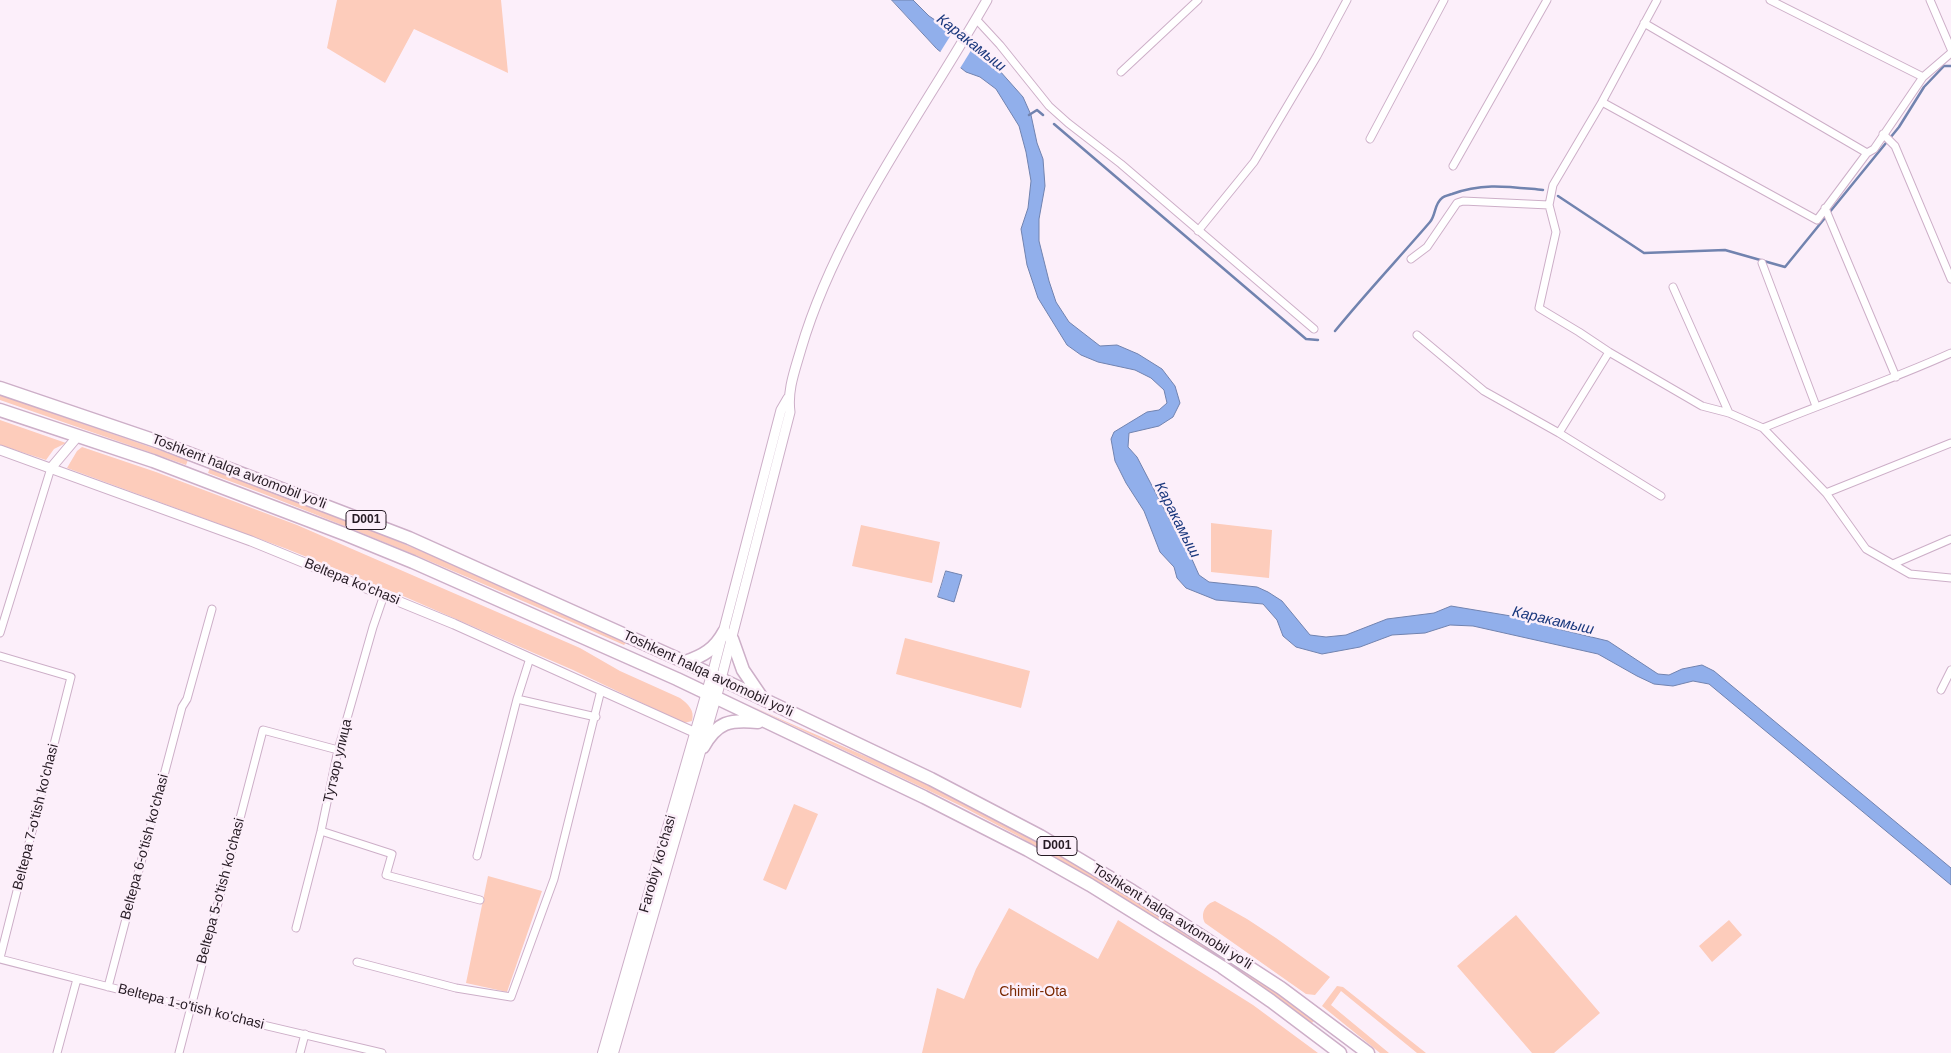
<!DOCTYPE html>
<meta charset="utf-8">
<style>
body{margin:0}
canvas{display:block;background:#fceffa}
</style>
<canvas width="1951" height="1053"></canvas>
<script>
const context = document.querySelector('canvas').getContext('2d');
context.lineJoin = 'round';
function fillPath(path, color) {
  context.fillStyle = color;
  context.fill(path, 'evenodd');
}
function stroke(path, color, width, dash) {
  context.strokeStyle = color;
  context.lineWidth = width;
  context.lineCap = dash ? 'butt' : 'round';
  context.setLineDash(dash || []);
  context.stroke(path);
}
function write(font, color, halo, rows, align = 'center') {
  context.font = font + ' Helvetica,sans-serif';
  context.lineWidth = 5;
  context.setLineDash([]);
  context.textBaseline = 'middle';
  context.strokeStyle = halo;
  context.fillStyle = color;
  for (const [text, x, y, turn = 0] of rows) {
    context.save();
    context.translate(x, y);
    context.rotate((+turn || 0) * Math.PI / 180);
    context.textAlign = isNaN(turn) ? turn : align;
    if (halo) context.strokeText(text, 0, 0);
    context.fillText(text, 0, 0);
    context.restore();
  }
}
fillPath(new Path2D(`
 M337 0H501L508 73 414 29 385 83 327 48Z
 M0 395 188 460 186 465 0 400Z
 M0 420 66 443 54 449 46 460 0 445Z
 M82 447 156 472 297 525 580 648 620 671 680 698C688 704 695 710 692 721L684 723 573 670 403 596 287 549 67 468 77 451Z
 M210 468C253 485 297 501 341 518 464 567 584 623 704 679L626 643 624 645C487 585 349 525 208 473Z
 M1211 523 1272 530 1269 578 1211 572Z
 M861 525 940 542 932 583 852 566Z
 M905 638 1030 671 1021 708 896 674Z
 M745 703C818 737 894 766 965 803 1049 846 1130 895 1210 946 1246 969 1280 995 1315 1019L1312 1023 1261 986 1154 917 1018 836 961 806Z
 M794 804 818 814 786 890 763 880Z
 M488 876 542 891 507 992 466 983Z
 M1215 901 1247 919 1276 938 1330 977 1315 995 1306 994 1205 923C1200 914 1205 904 1215 901Z
 M1009 908 1098 959 1118 920 1253 1005 1318 1053H922L937 988 964 999 976 969Z
 M1516 915 1600 1013 1554 1053H1532L1457 966Z
 M1729 920 1742 935 1712 962 1699 946Z
 M1337 986 1343 987 1426 1053H1417L1341 991 1331 1005 1389 1053H1380L1322 1006Z`), '#fdccbb');
const water = new Path2D(`
 M892 0H913L929 16 983 52 1023 97 1031 115 1037 143 1043 159 1045 186 1039 219V241L1049 281 1056 302 1069 322 1100 346 1117 345 1138 354 1162 369 1175 386 1180 403 1173 417 1159 426 1129 433 1128 447 1137 457 1175 530 1187 548 1199 575 1209 582 1257 587 1268 592 1282 601 1310 635 1326 637 1346 635 1387 619 1434 613 1451 606 1529 619 1554 628 1608 641 1658 674 1669 675 1682 669 1702 665 1714 671 1951 868V885L1709 684 1693 681 1673 686 1654 684 1637 676 1598 654 1473 626 1450 625 1425 633 1392 635 1360 647 1322 654 1296 647 1283 636 1277 620 1263 604 1216 600 1186 588 1177 578 1174 567 1160 552 1144 511 1126 483 1115 461 1111 439 1114 432 1147 412 1159 410 1167 403 1164 390 1151 378 1135 370 1098 362 1081 355 1067 345 1038 298 1027 265 1021 229 1028 208 1031 181 1026 152 1019 126 996 89 980 77 966 72 937 49Z
 M946 571 962 575 954 602 938 597Z`);
fillPath(water, '#91afeb');
stroke(water, '#7183af', 1);
fillPath(new Path2D(`
 M954 30 975 44 959 70 939 54Z`), '#fceffa');
stroke(new Path2D(`
 M1029 115 1037 110 1043 115
 M1054 124 1306 339 1318 340
 M1558 196 1644 253 1725 250 1785 267 1899 127 1924 87 1944 66H1951
 M1335 331C1366 293 1399 258 1430 222 1436 215 1434 204 1442 198 1444 196 1449 195 1452 194 1483 182 1511 187 1543 190`), '#7183af', 2.5);
const street = new Path2D(`
 M1657 0 1602 102 1553 185 1549 205 1556 232 1539 308 1579 332 1609 352 1702 406 1729 413 1763 428 1826 493 1866 549 1910 574 1951 578
 M1770 0 1923 77
 M1930 0 1951 49
 M976 19 1000 45 1049 106 1068 123 1121 164 1314 329
 M1644 23 1867 153
 M1121 72 1198 0
 M1602 102 1817 220 1867 153 1874 149 1923 77 1951 53
 M1883 134 1895 146 1951 279
 M1370 139 1444 0
 M1453 166 1547 0
 M1825 208 1896 377
 M1198 231 1254 162 1317 56 1347 0
 M1411 259 1427 247 1457 203 1463 201 1549 205
 M1762 263 1816 406
 M1673 287 1729 413
 M1417 335 1484 391 1559 433 1661 496
 M1763 428C1826 402 1889 381 1951 353
 M1559 433 1609 352
 M1826 493 1951 443
 M1893 564 1951 539
 M0 633 51 468
 M0 656 71 677 0 958
 M1941 690 1951 670
 M517 699 596 717
 M321 831 392 854 386 875 480 900
 M477 856 517 699 530 658
 M296 928 321 831 338 750 373 627 384 595
 M0 959 191 1008 382 1053
 M357 962 456 988 511 997 554 879 601 690
 M108 987 182 707 187 699 212 609
 M57 1053 77 979
 M179 1053 263 730 338 750
 M300 1053 305 1034`);
const secondary = new Path2D(`
 M0 450 251 541 454 624 696 733
 M51 468 78 436
 M712 675 781 410 788 398
 M721 679 790 412C787 390 795 370 801 349 837 226 924 111 987 0`);
const primary = new Path2D(`
 M603 1053 712 675
 M613 1053 721 679`);
const highway = new Path2D(`
 M0 388 159 442 409 538 685 662 931 779 1040 836 1132 891 1281 988 1368 1053
 M0 410 153 461 347 535 413 562 677 679 924 797 1028 850 1090 885 1222 967 1271 1001 1340 1053
 M732 639 743 670 762 698
 M685 662C703 656 715 649 724 632
 M703 747C717 722 730 719 758 722`);
stroke(street, '#cdafc8', 9);
stroke(secondary, '#cdafc8', 11);
stroke(primary, '#cdafc8', 12);
stroke(highway, '#cdafc8', 15);
stroke(street, '#fff', 7);
stroke(secondary, '#fff', 9);
stroke(primary, '#fff', 10);
stroke(highway, '#fff', 12);
for (const [x, y, w] of [
 [366,520,40],
 [1057,846,40]
]) {
  const box = new Path2D();
  box.roundRect(x - w / 2, y - 9.5, w, 19, 4);
  context.fillStyle = '#fceffa';
  context.fill(box);
  stroke(box, '#261b24', 1);
}
write('bold 12px', '#261b24', null, [
 ["D001",366,520],
 ["D001",1057,846]
]);
write('14px', '#261b24', '#fceffa', [
 ["Toshkent halqa avtomobil yo'li",239,472,21],
 ["Beltepa ko'chasi",352,582,22],
 ["Toshkent halqa avtomobil yo'li",708,674,25],
 ["Тутзор улица",338,761,-77],
 ["Beltepa 7-o'tish ko'chasi",36,817,-76],
 ["Beltepa 6-o'tish ko'chasi",145,847,-75],
 ["Farobiy ko'chasi",658,864,-74],
 ["Beltepa 5-o'tish ko'chasi",221,891,-75],
 ["Toshkent halqa avtomobil yo'li",1172,917,32],
 ["Beltepa 1-o'tish ko'chasi",191,1007,14]
]);
write('14px', '#7b2903', '#fceffa', [
 ["Chimir-Ota",1033,992]
]);
write('italic 15px', '#1a387d', '#fceffa', [
 ["Каракамыш",971,43,38],
 ["Каракамыш",1177,520,63],
 ["Каракамыш",1553,621,13]
]);
</script>
